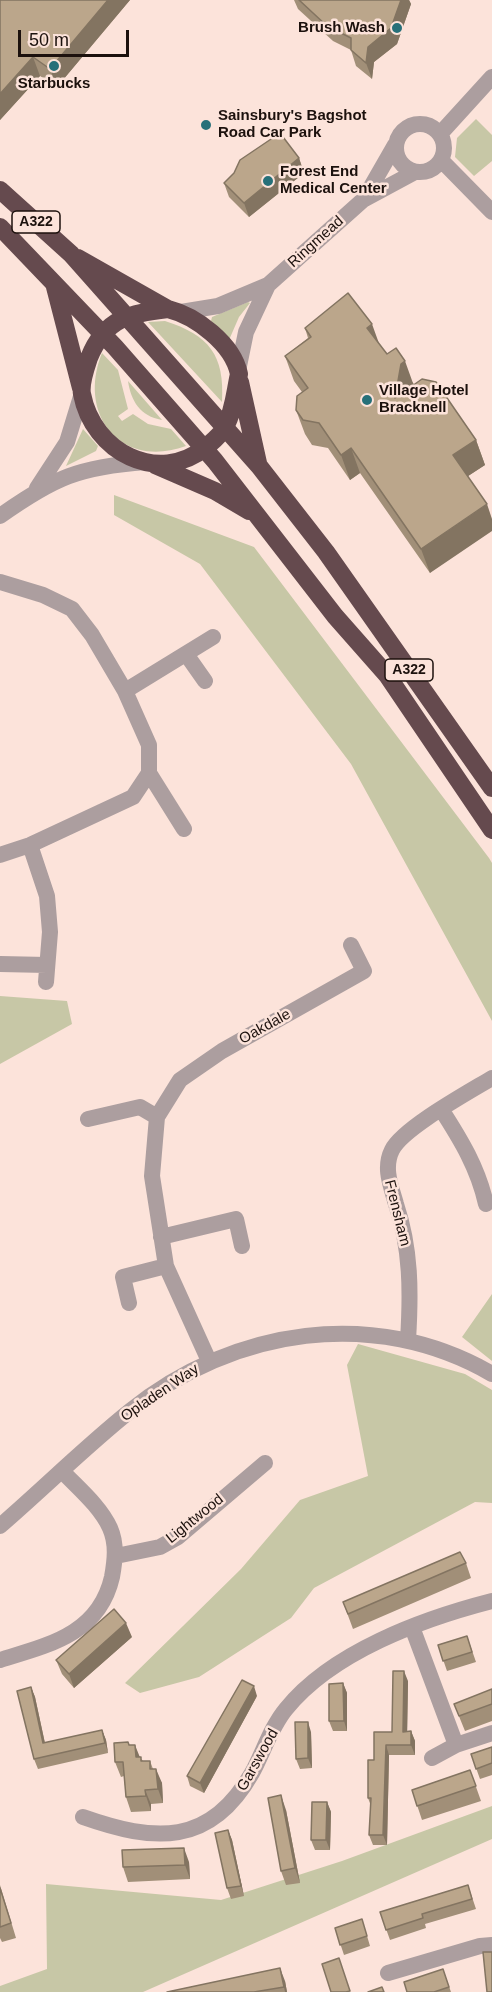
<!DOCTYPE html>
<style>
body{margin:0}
#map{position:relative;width:492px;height:1992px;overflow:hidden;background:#fce3da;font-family:Helvetica,sans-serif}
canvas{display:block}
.scale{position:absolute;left:18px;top:30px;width:111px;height:27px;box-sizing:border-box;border:3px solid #1c110d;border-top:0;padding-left:8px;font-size:18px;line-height:21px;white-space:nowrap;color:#1c110d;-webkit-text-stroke:4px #fce3da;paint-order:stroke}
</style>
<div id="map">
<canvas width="492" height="1992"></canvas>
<div class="scale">50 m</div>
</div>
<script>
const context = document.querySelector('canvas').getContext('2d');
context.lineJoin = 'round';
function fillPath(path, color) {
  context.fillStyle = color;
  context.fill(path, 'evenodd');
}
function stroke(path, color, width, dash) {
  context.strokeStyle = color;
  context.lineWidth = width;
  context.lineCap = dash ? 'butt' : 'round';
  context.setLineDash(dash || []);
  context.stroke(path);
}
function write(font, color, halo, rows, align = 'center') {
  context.font = font + ' Helvetica,sans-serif';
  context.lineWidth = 5;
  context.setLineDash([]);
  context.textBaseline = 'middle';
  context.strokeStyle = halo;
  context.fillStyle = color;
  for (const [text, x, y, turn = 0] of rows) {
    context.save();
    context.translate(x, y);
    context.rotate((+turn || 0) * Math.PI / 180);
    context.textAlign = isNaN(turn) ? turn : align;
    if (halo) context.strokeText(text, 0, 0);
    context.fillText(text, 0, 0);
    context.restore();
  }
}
fillPath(new Path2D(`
 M476 119 492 135V161L474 176 455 157 457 138Z
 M248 302 250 303 239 317 229 340 211 321 212 317Z
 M165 321C209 335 225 355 222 402L148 322Z
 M102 353 118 370 128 409 118 416 122 421 133 414 148 424 171 429 186 446C120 470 77 414 102 353Z
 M128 381 162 420C140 416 131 401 128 381Z
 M83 429 98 446 96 451 66 466Z
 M114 495 254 547 489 858 492 863V1021L351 764 200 564 114 515Z
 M0 996 67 1001 72 1024 0 1064Z
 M492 1294V1361L462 1337Z
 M358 1344 465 1374 492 1390V1503L475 1502 314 1588 291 1618 199 1677 140 1693 125 1683 241 1569 300 1500 368 1476 347 1365Z
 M492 1806V1839L143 1992H0V1986L47 1969 46 1884 221 1900 342 1861Z`), '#c7c7a6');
stroke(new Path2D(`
 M396 148a24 24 0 1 1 48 0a24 24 0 1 1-48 0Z
 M440 134 492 77
 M441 160 492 212
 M364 199 395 145
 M181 312 218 306 268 285 363 200 415 172
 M238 371 246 332 268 285
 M37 488 67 442 82 393
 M0 516C55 477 79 467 146 462
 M0 582 43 595 72 609 92 635 125 691 149 745V773L133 797 30 845 0 855
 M186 654 205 681
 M125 691 213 637
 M149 773 184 829
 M30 845 47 896 50 932 46 982
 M0 964 47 965
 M441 1109C461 1140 478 1168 486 1204
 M88 1119 140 1107 157 1117
 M161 1237 236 1219 242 1246
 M129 1303 123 1277 166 1266
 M408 1340C411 1292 411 1249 396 1204 391 1186 383 1168 392 1150 403 1128 469 1092 492 1078
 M209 1361 166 1266 152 1176 157 1117 180 1080 222 1051 364 971 351 945
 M0 1526C44 1488 85 1447 130 1411 233 1328 375 1306 492 1374
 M116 1556 160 1547 178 1537 265 1463
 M412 1627 456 1745
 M0 1660C49 1645 99 1634 112 1577 115 1560 117 1544 110 1528 100 1506 78 1488 62 1471
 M432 1758 456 1745 492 1733
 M83 1817C154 1842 210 1847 252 1773 263 1753 271 1727 286 1709 332 1652 422 1619 492 1601
 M388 1973 480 1946 492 1945`), '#ac9e9f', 16);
stroke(new Path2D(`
 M0 190 71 254 259 466 326 552 492 788
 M0 227 115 347 215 461 335 616 387 675 492 830
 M78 258 168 309
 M55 287 81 388
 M168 309C196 316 233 344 239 374 235 391 234 411 225 427 221 435 213 441 206 447 158 486 93 452 82 394 80 384 86 367 89 358 105 318 130 313 168 309Z
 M240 382 258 463
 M155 465 215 491 249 511`), '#654a4e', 18);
fillPath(new Path2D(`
 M0 0H130L57 87 40 76 0 120Z
 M294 0H409L411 4 397 44 374 62 372 79 356 66 351 50 333 41 298 9Z
 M299 158 304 173 249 217 229 197 224 183Z
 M305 328 379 344 387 354 414 384 476 440 485 465 468 476 430 573 360 473 350 480 328 448 312 445 305 434 296 410 302 392 294 381 285 356 308 338Z
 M466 1563 471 1578 353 1629 343 1602Z
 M467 1636 476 1662 447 1671 438 1645Z
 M132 1637 74 1688 62 1674 56 1660Z
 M408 1681 407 1732 411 1731 415 1741V1755H389L387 1845H373L369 1835 371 1806 368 1798 374 1760 392 1732Z
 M343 1683 347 1693V1731H333L329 1721Z
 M31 1687 35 1697 45 1743 102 1730 106 1740 108 1753 38 1769 34 1759Z
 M492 1689V1721L465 1731 454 1704Z
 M257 1696 204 1793 190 1786 187 1776Z
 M311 1732 312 1768 300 1769 296 1759Z
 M130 1745 143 1761H150L153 1769 162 1783 163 1803 151 1804V1811L131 1812 126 1797 124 1776 121 1777 115 1762Z
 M492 1747V1775L480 1779 471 1754Z
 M470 1770 481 1801 422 1820 412 1790Z
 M327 1802 331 1812 330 1850H315L311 1840Z
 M286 1810 300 1883 286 1885 281 1871Z
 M228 1830 232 1840 244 1896 231 1899 227 1888Z
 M189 1862 190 1879 128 1882 123 1867Z
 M0 1885 16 1938 2 1942 0 1938Z
 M468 1885 476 1909 425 1924 426 1928 390 1940 380 1912Z
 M362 1919 370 1946 344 1955 335 1928Z
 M443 1969 451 1992H407Z
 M285 1981 287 1992H167Z`), '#a18f78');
fillPath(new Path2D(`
 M108 0H130L57 87 50 69Z
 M401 0H409L411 4 397 44 374 62 372 79 366 63 368 47Z
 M33 57 40 76 0 120V94Z
 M299 158 304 173 249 217 244 203Z
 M372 324 381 349 367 328Z
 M405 361 414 386 395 398 401 364Z
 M476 440 485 465 462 480 453 455Z
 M351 448 360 473 350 480 341 455Z
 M487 504 492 519V531L430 573 421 549Z
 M126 1623 132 1637 74 1688 69 1674Z
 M404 1671 408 1681 407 1742 403 1732Z
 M343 1683 347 1693V1731L344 1721Z
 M254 1686 257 1696 204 1793 200 1783Z
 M31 1687 35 1697 47 1753 43 1743Z
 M308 1722 311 1732 312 1768 308 1758Z
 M102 1730 106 1740 108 1753 105 1743Z
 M411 1731 415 1741V1755L411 1745Z
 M135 1745 141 1760 136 1757Z
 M386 1745 389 1755 387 1845 383 1835Z
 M156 1769 162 1783 163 1803 158 1789Z
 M145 1790 151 1804V1811L146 1796Z
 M281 1795 286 1810 300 1883 295 1868Z
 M327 1802 331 1812 330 1850 326 1840Z
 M228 1830 232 1840 244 1896 241 1886Z
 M184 1848 189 1862 190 1879 185 1865Z
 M280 1968 285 1981 287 1992H285L284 1987Z`), '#837461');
const building = new Path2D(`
 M0 0H108L50 69 33 57 0 94Z
 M299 0H401L391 28 368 47 366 63 351 50V38L327 26Z
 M280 133 299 158 244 203 224 183 234 173 240 160Z
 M348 293 372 324 367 328 387 354 396 348 405 361 401 364 395 398 422 379 436 382 476 440 453 455 487 504 421 549 351 448 341 455 319 423 303 420 296 410 297 396 308 388 285 356 311 337 305 328Z
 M460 1552 466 1563 348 1614 343 1602Z
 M114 1609 126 1623 69 1674 56 1660Z
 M467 1636 472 1652 443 1661 438 1645Z
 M393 1671H404L403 1732 411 1731V1745H386L383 1835H369L371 1798H368V1760H374V1732H392Z
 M242 1680 254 1686 200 1783 187 1776Z
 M343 1683 344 1721H329V1684Z
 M31 1687 43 1743 102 1730 105 1743 34 1759 17 1691Z
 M492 1689V1704L459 1716 454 1704Z
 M295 1722H308V1758L296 1759Z
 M128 1742 129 1745H135L136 1757H141V1761H150V1769H156L158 1789 145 1790 146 1796 126 1797 123 1762H115L114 1743Z
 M492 1747V1763L476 1769 471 1754Z
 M470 1770 476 1786 417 1806 412 1790Z
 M281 1795 295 1868 281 1871 268 1798Z
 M312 1802H327L326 1840H311Z
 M228 1830 241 1886 227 1888 215 1833Z
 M184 1848 185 1865 123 1867 122 1850Z
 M468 1885 472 1899 422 1914 423 1918 386 1930 380 1912Z
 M0 1888 11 1923 0 1927Z
 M362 1919 367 1936 340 1945 335 1928Z
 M483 1952H492V1992H487Z
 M339 1958 350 1991 346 1992H331L322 1964Z
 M280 1968 284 1987 254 1992H167Z
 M443 1969 449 1987 434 1992H407L404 1982Z
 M382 1987 384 1992H368Z`);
fillPath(building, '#bba68b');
stroke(building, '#837461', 1.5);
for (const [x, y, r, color] of [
 [397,28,6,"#277079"],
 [54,66,6,"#277079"],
 [206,125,6,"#277079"],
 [268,181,6,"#277079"],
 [367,400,6,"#277079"]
]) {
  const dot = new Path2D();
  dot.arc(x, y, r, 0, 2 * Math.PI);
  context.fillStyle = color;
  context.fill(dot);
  stroke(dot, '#fce3da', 2);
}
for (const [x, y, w] of [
 [36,222,48],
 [409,670,48]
]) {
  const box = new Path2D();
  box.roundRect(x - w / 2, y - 11, w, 22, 4.5);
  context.fillStyle = '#fce3da';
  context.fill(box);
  stroke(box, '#1c110d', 1.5);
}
write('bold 14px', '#1c110d', null, [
 ["A322",36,222],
 ["A322",409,670]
]);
write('bold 15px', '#1c110d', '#fce3da', [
 ["Brush Wash",385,28,"right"],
 ["Starbucks",54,84,"center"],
 ["Sainsbury's Bagshot",218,116],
 ["Road Car Park",218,133],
 ["Forest End",280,172],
 ["Medical Center",280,189],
 ["Village Hotel",379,391],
 ["Bracknell",379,408]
], 'left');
write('15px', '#1c110d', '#fce3da', [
 ["Ringmead",316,242,-42],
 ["Oakdale",265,1027,-29],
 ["Frensham",397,1213,76],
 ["Opladen Way",160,1393,-34],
 ["Lightwood",195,1519,-39],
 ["Garswood",258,1760,-61]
]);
</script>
